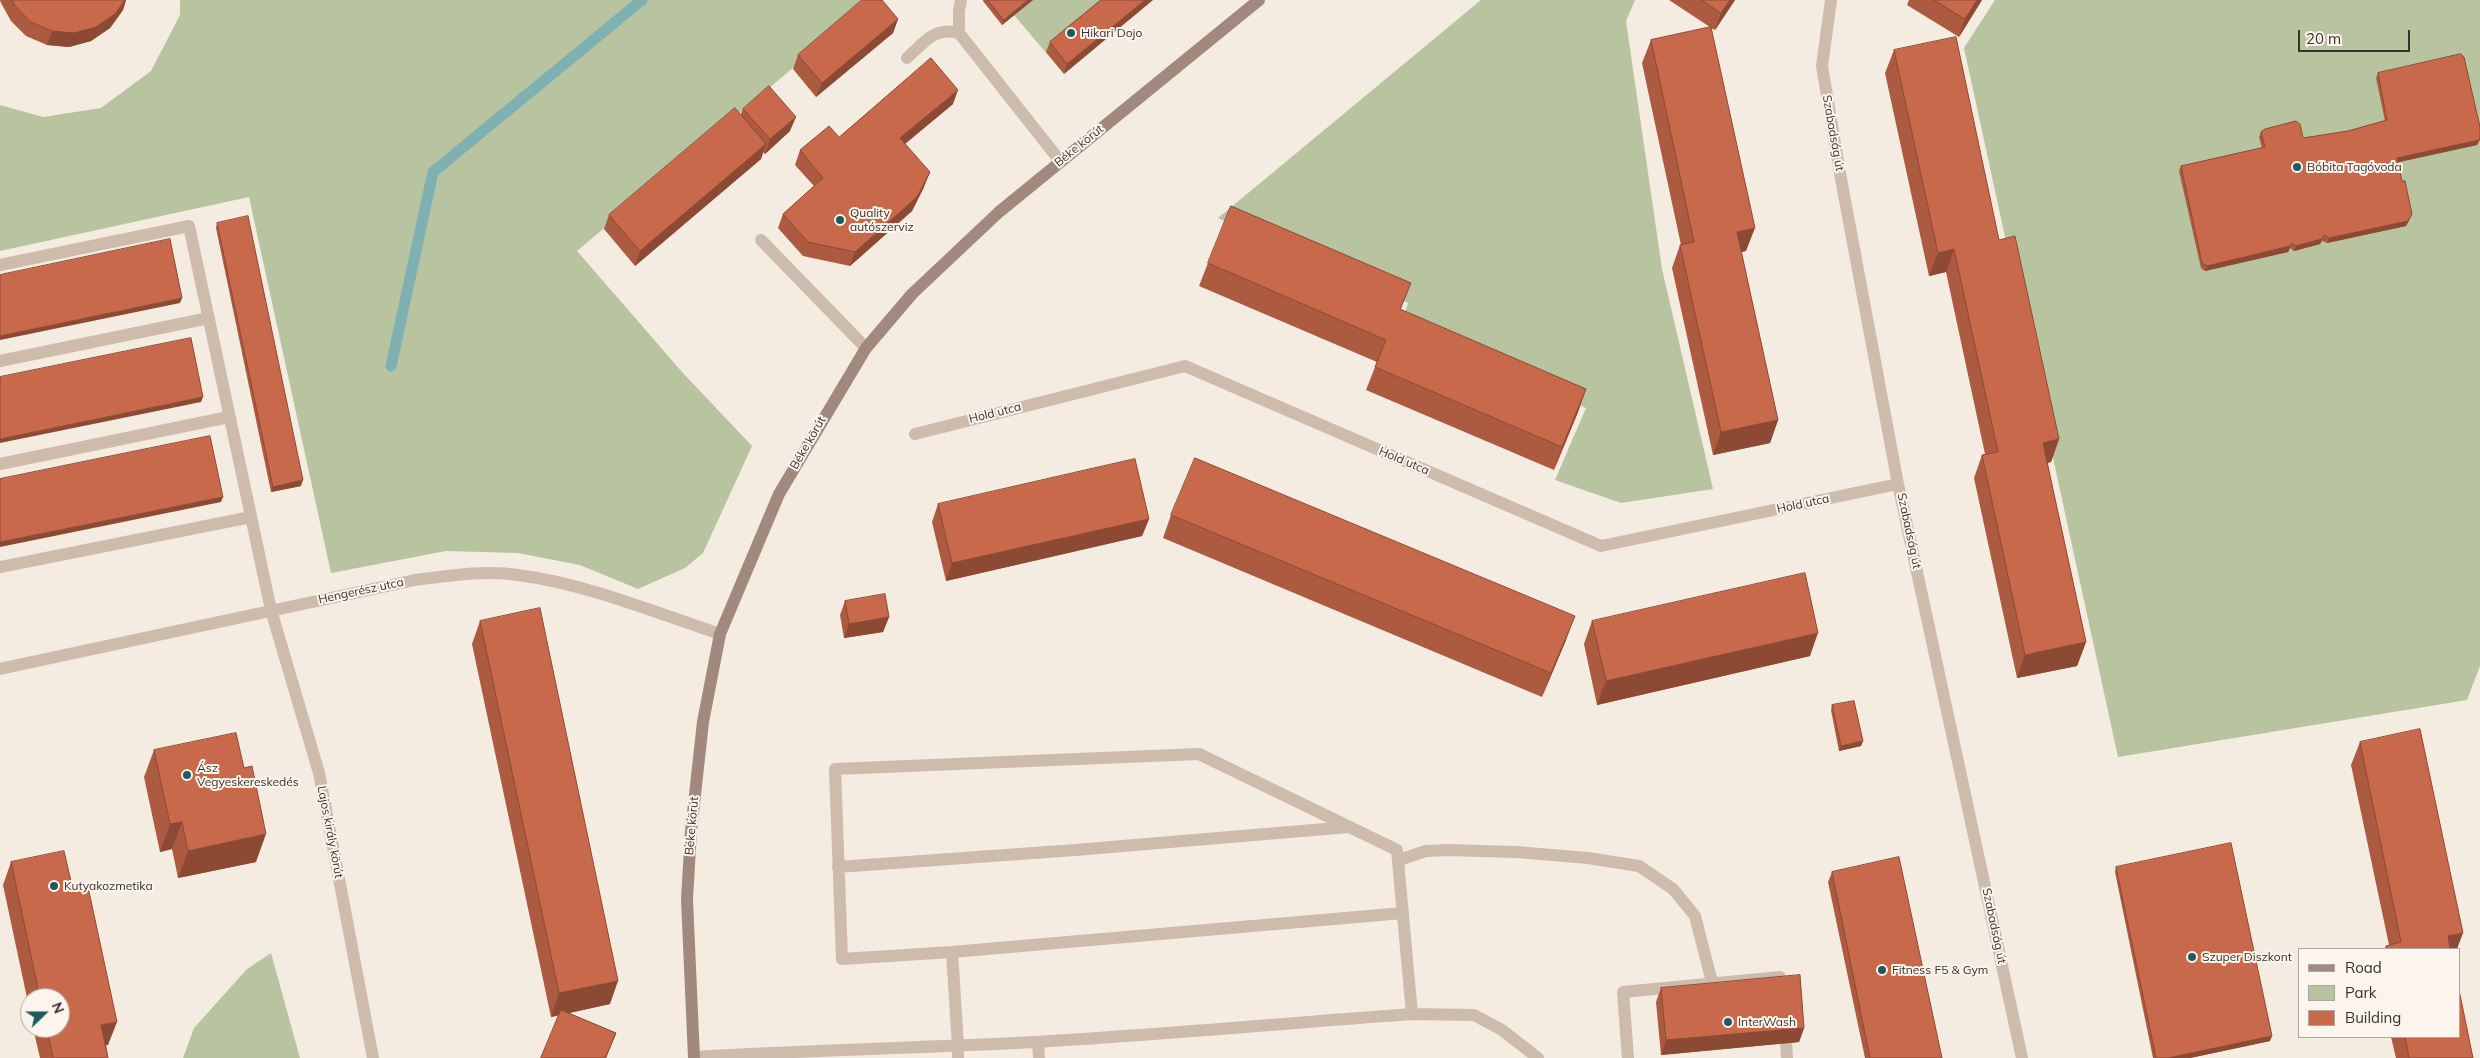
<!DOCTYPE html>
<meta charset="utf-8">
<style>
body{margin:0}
#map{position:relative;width:2480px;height:1058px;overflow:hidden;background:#f4ebe1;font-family:Mulish,sans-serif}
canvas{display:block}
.legend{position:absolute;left:2298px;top:948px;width:162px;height:90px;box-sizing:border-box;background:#fbf5ee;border:1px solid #aea6a0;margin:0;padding:6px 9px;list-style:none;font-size:15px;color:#3b302b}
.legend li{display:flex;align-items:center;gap:10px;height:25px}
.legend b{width:25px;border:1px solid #aea6a0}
.north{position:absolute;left:20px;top:988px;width:50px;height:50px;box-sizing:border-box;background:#fbf5ee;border:1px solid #aea6a0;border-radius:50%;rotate:68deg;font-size:14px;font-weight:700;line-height:20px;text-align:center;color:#3b302b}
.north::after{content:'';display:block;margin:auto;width:18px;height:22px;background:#1f5a5e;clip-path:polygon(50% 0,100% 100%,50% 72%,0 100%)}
.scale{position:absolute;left:2298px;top:30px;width:112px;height:22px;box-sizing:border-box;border:2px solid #3b302b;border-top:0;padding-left:6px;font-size:15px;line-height:18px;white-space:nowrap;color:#3b302b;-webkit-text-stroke:4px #fbf5ee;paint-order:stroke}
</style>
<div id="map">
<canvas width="2480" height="1058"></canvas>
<ul class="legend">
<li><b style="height:6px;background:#a18a7d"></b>Road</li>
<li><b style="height:14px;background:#b8c4a0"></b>Park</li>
<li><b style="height:14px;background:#c8694b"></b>Building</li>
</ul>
<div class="north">N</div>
<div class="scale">20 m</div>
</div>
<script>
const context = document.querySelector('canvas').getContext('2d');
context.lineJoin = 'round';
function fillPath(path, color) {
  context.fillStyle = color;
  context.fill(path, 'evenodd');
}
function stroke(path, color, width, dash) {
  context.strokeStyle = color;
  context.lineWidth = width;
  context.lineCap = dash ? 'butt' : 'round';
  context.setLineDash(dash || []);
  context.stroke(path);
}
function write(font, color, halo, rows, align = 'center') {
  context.font = font + ' Mulish,sans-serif';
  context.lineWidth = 4;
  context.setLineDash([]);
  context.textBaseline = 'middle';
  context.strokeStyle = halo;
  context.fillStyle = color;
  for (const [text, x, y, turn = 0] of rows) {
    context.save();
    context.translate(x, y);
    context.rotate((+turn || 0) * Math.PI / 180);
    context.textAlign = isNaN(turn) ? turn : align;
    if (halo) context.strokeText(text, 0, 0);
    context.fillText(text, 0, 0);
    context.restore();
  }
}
fillPath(new Path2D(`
 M180 0H873L577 251 682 372 752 446 703 553 685 568 638 589 580 565 518 553 446 551 331 573 249 197 0 251V105L43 117 101 108 151 71 180 15Z
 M1032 0H1153L1064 74 1014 15Z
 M1481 0H1635L1626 21 1662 269 1713 489 1621 503 1555 480 1586 408 1400 330 1408 303 1218 218Z
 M1995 0H2480V666L2467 700 2118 757 1964 48Z
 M271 953 300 1058H183L194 1028 247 969Z`), '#b8c4a0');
stroke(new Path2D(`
 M391 366 433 172 642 0`), '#7fb0b2', 11);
stroke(new Path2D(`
 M961 0 959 11V33L1060 161
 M907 58C924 43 934 26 959 33
 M761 240 866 348
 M0 265 189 226 271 610
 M0 361 209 318
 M0 464 229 417
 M0 567 251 517
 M1399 860 1426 851 1447 850 1516 852 1588 858 1639 866 1673 889 1695 916 1712 982
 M838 867 1075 850 1349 827
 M952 952 1403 913
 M1412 1014 1474 1015 1502 1030 1538 1058
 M1785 1027 1787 1058
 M1038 1042 1039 1058
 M694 1057C808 1050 921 1048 1034 1042 1160 1035 1286 1023 1412 1014L1397 850 1199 754 835 769 842 959 952 952 958 1046V1058
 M1628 1058 1623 992 1780 977 1781 985`), '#cdbbac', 12);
stroke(new Path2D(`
 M1831 0 1822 66 1841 179 1898 484 2022 1058
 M915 434 1185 366 1601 546 1898 484
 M271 610 319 773 373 1058
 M0 669 415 580C449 576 484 570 518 575 587 584 654 612 720 634`), '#cdbbac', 12);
stroke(new Path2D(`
 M694 1058 687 899 691 831 703 722 720 634 779 494 866 348 912 294 999 212 1259 0`), '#a18a7d', 12);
fillPath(new Path2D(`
 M0 0H126L123 10 110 28 91 41 69 47 47 45 26 36 11 21 1 3Z
 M983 0H1033L1002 25 983 1Z
 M1101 0 1064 74 1046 52 1050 42Z
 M1669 0H1735L1715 30 1711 28 1746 251 1741 252 1778 420 1770 443 1713 455 1672 268 1680 245H1681L1642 63 1651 40 1710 27Z
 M1909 0H1982L1959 37 1907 5Z
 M898 19 893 33 816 97 793 69 798 55Z
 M1894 50 1999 240 2059 439 2051 462 2047 463 2086 642 2077 666 2017 678 1974 478 1982 455 1985 454 1946 272 1929 276 1885 73Z
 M2378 73 2477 145 2398 162 2410 219 2406 226 2327 243 2322 241 2320 244 2294 251 2290 248 2288 252 2205 271 2201 268 2179 171 2181 166 2262 148 2259 137 2261 132 2303 138 2348 131 2385 121 2376 78Z
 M953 104 905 144 924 187 912 211 850 266 803 256 778 228 783 214 814 186 795 165 800 150 839 137Z
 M743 109 790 131 765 154 763 152 761 159 635 266 604 229 609 215 741 114Z
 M217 223 301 486 271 492 216 228Z
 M1208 263 1586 389 1578 412 1554 470 1366 390 1377 362 1199 286Z
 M938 504 1149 519 1142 536 946 581 932 522Z
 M1171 515 1566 640 1542 697 1163 538Z
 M845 601 889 617 883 632 844 638 840 615Z
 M480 621 610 1004 569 1013 616 1033 606 1058H541L559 1015 551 1017 472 644Z
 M1592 621 1810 656 1597 705 1584 644Z
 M1832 705 1863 741 1861 746 1839 751 1831 710Z
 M2360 742 2457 949H2385L2386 946 2389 945 2351 765Z
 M154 750 256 862 178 878 172 849 160 852 144 777Z
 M11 862 108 1045H106L108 1058H40L33 1028H60V998H30V1012L3 885Z
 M2116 867 2270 1041 2190 1058H2153L2115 872Z
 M1832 872 1942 1058H1865L1828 882Z
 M1661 988 1804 1028 1799 1042 1661 1055 1656 1002Z
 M2391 1037H2459L2473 1058H2396Z`), '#ac5a40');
fillPath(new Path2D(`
 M125 0H126L123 10 110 28 91 41 69 47 47 45 52 31Z
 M1028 0H1033L1002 25 1004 20Z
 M1145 0H1153L1064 74 1067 64Z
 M1730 0H1735L1715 30 1721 13Z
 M1977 0H1982L1959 37 1965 19Z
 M898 19 893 33 816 97 822 83Z
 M958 90 953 104 895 152 900 138Z
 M796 117 790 131 765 154 770 139Z
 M2480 138V140L2477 145 2395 163 2397 158Z
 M766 144 761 159 635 266 640 251Z
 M930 172 924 187 912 211 850 266 855 252Z
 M2412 214 2406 226 2327 243 2329 238Z
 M1755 228 1746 251 1728 255 1737 232Z
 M2324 235 2320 244 2294 251 2296 246Z
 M2292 243 2288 252 2205 271 2207 266Z
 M1954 249 1946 272 1929 276 1938 253Z
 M1411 283 1402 306 1391 332 1400 309Z
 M182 298 180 303 0 340V336Z
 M1586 389 1578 412 1554 470 1562 447Z
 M203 397 201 402 0 443V439Z
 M1778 420 1770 443 1713 455 1721 432Z
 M2059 439 2051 462 2034 466 2043 443Z
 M303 480 301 486 271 492 273 487Z
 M223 497 221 502 0 547V542Z
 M1149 519 1142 536 946 581 952 563Z
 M1575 616 1566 640 1542 697 1551 673Z
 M889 617 883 632 844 638 849 624Z
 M1818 633 1810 656 1597 705 1606 681Z
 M2086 642 2077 666 2017 678 2025 655Z
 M1863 741 1861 746 1839 751 1841 746Z
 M182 822 172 849 160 852 170 824Z
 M266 834 256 862 178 878 188 851Z
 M2463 933 2457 949H2443L2448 936Z
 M618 981 610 1004 551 1017 559 993Z
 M117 1022 108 1045 93 1048 101 1025Z
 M1804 1028 1799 1042 1661 1055 1666 1040Z
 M616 1033 606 1058H605Z
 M2272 1036 2270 1041 2190 1058H2168Z`), '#8c4a34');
const building = new Path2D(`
 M12 0H125L115 14 96 27 74 33 52 31 31 22 16 7Z
 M862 0H882L898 19 822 83 798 55Z
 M988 0H1028L1004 20Z
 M1101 0H1145L1067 64 1050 42Z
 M1702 0H1730L1721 13Z
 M1934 0H1977L1965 19Z
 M1711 27 1755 228 1737 232 1778 420 1721 432 1680 245 1694 242 1651 40Z
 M1956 37 1999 240 2015 236 2059 439 2043 443 2086 642 2025 655 1982 455 1998 452 1954 249 1938 253 1894 50Z
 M2461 54 2464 57 2480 127V138L2479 140 2397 158 2402 181H2405L2412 214 2408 221 2329 238 2324 235 2322 239 2296 246 2292 243 2290 246 2207 266 2202 263 2181 166 2265 147 2261 132 2265 129 2296 121 2300 124 2303 138 2348 131 2387 120 2378 73Z
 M931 58 958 90 900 138 930 172 917 197 855 252 808 242 783 214 823 178 800 150 829 126 839 137Z
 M769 86 796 117 770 139 743 109Z
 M735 108 766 144 640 251 609 215Z
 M1231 206 1411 283 1400 309 1586 389 1562 447 1375 367 1386 340 1208 263Z
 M248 216 303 480 273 487 217 223Z
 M170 239 182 298 0 336V275Z
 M191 338 203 397 0 439V377Z
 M210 436 223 497 0 542V479Z
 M1195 458 1575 616 1551 673 1171 515Z
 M1135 459 1149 519 952 563 938 504Z
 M1805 573 1818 633 1606 681 1592 621Z
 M885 594 889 617 849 624 845 601Z
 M540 608 618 981 559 993 480 621Z
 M1854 701 1863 741 1841 746 1832 705Z
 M2420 729 2463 933 2448 936 2450 949H2386V946L2401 942 2360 742Z
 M236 733 244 768 252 766 266 834 188 851 182 822 170 824 154 750Z
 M2231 843 2272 1036 2168 1058H2156L2116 867Z
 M64 851 73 890 88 887 117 1022 101 1025 108 1058H53L47 1028H60V998H40L11 862Z
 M1899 857 1942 1058H1870L1832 872Z
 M1800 975 1804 1028 1666 1040 1661 988Z
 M2459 990 2473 1058H2409L2405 1037H2459Z
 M561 1010 616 1033 605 1058H541Z`);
fillPath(building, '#c8694b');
stroke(building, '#8c4a34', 1);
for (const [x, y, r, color] of [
 [1071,33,5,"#1f5a5e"],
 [2297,167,5,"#1f5a5e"],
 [840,220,5,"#1f5a5e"],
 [187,775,5,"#1f5a5e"],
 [54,886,5,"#1f5a5e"],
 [2192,957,5,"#1f5a5e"],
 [1882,970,5,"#1f5a5e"],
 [1728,1022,5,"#1f5a5e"]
]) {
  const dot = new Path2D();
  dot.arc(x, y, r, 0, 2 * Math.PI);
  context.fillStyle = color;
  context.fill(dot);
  stroke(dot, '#fbf5ee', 2);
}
write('12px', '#3b302b', '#fbf5ee', [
 ["Hikari Dojo",1081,33],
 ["Bóbita Tagóvoda",2307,167],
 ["Quality",850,213],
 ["autószerviz",850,227],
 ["Ász",197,768],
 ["Vegyeskereskedés",197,782],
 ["Kutyakozmetika",64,886],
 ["Szuper Diszkont",2202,957],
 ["Fitness F5 & Gym",1892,970],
 ["InterWash",1738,1022]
], 'left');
write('12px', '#3b302b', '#fbf5ee', [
 ["Szabadság út",1833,133,80],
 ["Béke körút",1079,146,-39],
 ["Hold utca",995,413,-14],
 ["Béke körút",808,443,-60],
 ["Hold utca",1404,461,23],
 ["Hold utca",1803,504,-12],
 ["Szabadság út",1909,531,78],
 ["Hengerész utca",361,591,-12],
 ["Béke körút",692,826,-85],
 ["Lajos király körút",330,832,79],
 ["Szabadság út",1994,926,78]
]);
</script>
